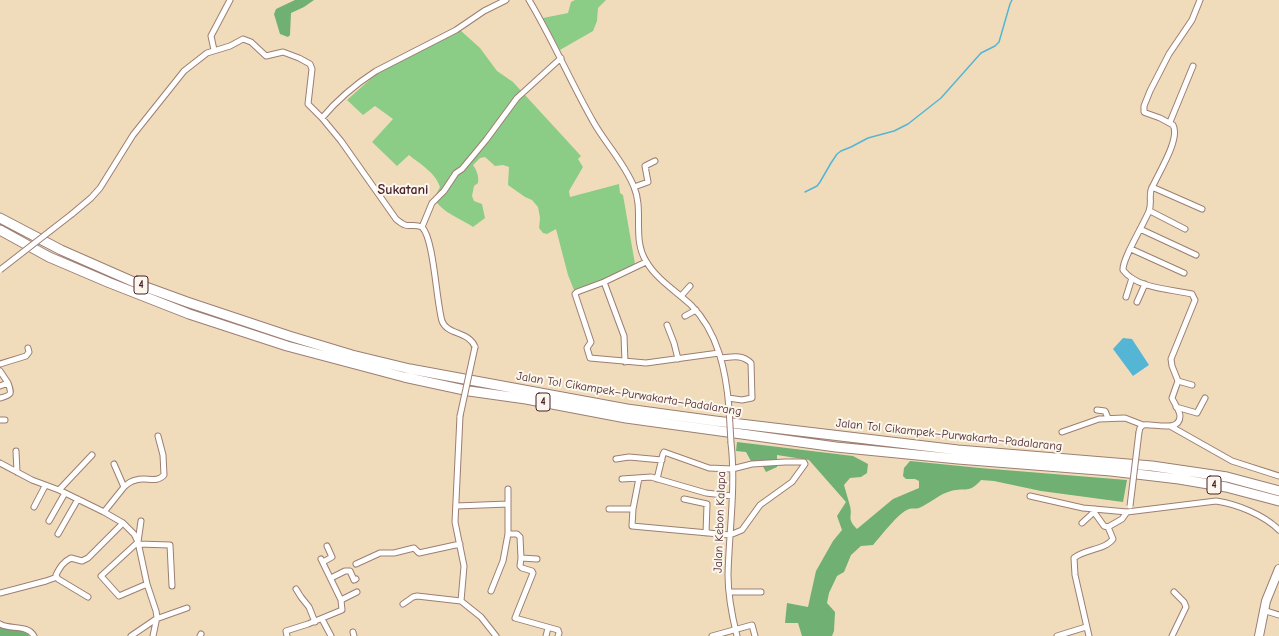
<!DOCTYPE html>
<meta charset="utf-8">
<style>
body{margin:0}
canvas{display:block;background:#f0dcbb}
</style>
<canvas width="1279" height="636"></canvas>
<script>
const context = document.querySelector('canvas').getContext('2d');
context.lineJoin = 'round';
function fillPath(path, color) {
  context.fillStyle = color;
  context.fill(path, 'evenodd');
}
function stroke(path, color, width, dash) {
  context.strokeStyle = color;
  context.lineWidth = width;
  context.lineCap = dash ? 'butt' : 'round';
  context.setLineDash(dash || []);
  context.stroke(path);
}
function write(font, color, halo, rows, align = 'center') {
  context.font = font + ' "Comic Neue",sans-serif';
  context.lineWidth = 4;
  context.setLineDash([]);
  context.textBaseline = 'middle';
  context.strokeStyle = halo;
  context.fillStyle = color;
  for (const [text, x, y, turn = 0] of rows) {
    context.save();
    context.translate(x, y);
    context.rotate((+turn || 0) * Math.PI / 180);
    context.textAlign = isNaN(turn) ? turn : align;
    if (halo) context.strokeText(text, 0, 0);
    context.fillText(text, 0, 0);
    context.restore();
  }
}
fillPath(new Path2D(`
 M575 0H606L598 8 597 21 593 31 560 50 543 18 568 13 571 2Z
 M460 30 480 48 497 71 513 82 581 156 578 159 583 167 569 191 570 197 619 184 620 193 623 195 635 264 598 282 574 290 568 275 556 229 547 234 543 233 539 228 540 218 538 207 532 200 525 197 508 185 509 167 503 165 495 166 485 157 480 158 473 165C477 171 479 176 478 183L474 186 472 196 474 201 482 204 485 218 473 227C460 218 442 213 434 198L440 187C435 172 421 165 409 155L397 166 372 142 393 119 375 106 363 115 347 100 375 75 414 53Z`), '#8bcd86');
fillPath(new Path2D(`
 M295 0H314L304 7 291 13 290 35 288 37 280 34 274 14 276 9Z
 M737 442 853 456 868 464 867 473 861 477 850 478 844 485C846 492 848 499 850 506 853 517 846 518 857 529L893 499 919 488V481L915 479H906L903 476 904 468 910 461 980 468 1127 480 1123 502 1041 491 994 481 981 480C969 494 966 487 951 491 939 494 929 504 919 508 916 509 912 508 909 509 898 513 881 536 873 545L861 546 851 555 844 572 837 576 829 593 827 603 835 612 834 631 832 636H802L798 623H785L787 603 808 607 816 571 833 541 842 530 837 516 846 502 809 460 777 455V467L766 472 760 461 752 463 746 452 736 451Z
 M0 627C11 632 18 628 28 633L29 636H0Z`), '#70b073');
fillPath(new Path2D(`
 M1123 338 1132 339 1149 365 1133 376 1113 349Z`), '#55b5d4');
stroke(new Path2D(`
 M805 192 817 186 820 182 831 163 837 154 841 151 851 147 868 138 894 131 908 124 941 98 981 53 995 46 999 42 1010 4 1012 0`), '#55b5d4', 1.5);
const minor = new Path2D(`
 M529 0C553 40 571 83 594 123 606 144 625 164 634 187 644 210 632 239 646 261 656 279 676 291 691 305 718 332 726 371 729 408
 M214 50 211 36 230 0
 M322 118C337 100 356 84 376 71L456 30 484 11 506 0
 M1170 122 1193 66
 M634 187 648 182 645 166 655 161
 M1152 187 1202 209
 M1150 211 1185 229
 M72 214 91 198 100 188 133 135 184 71 207 53 230 46 243 39 251 42 266 56 283 52 299 58 310 64 312 69 308 104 322 118 341 141 396 219C410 231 409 222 422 227
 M1140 229 1196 255
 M1131 249 1184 273
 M646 262 604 282 577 292 575 294 591 342 587 348 590 358 646 363 719 353
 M604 282 624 336 625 362
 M681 296 690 286
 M1126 297 1132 278
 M1137 302 1145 284
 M685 316 696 310
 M667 325 674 343 678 359
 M475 347C469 331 447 335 442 321 436 300 434 239 422 227L432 203 444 191 456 173 462 169 486 140 517 98 561 58
 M721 358C732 357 742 354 751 363L752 398 742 400 728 398
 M0 364 26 356 29 352 28 348
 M0 371 8 383
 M1178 381 1192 385
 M0 386 8 383C12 394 12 395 0 398
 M1176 407 1197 413 1205 398
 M1097 410 1105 411 1108 418
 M460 416 455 522 464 566 461 601
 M0 420H5
 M1170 426 1232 461 1279 476
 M1062 432 1099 419 1125 418 1143 425
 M1139 432 1140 428 1143 425C1153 423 1180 433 1180 416 1180 411 1174 403 1172 398L1178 381 1172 366 1171 359 1195 300 1192 294C1171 289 1137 289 1123 270 1122 259 1144 224 1149 211 1152 204 1149 197 1151 190 1157 175 1181 139 1173 125L1160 118 1146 113 1144 112V106L1150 91 1169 54 1192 20 1200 0
 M731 443C736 487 729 532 728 575 728 595 732 616 737 636
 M16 451 17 472
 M616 459 629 457 662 460
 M0 463 32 480 59 490 104 512 123 523 134 534 138 542 147 584 156 611 157 617 153 636
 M639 478 633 509 632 526 730 535 742 530 760 505 792 482 805 464 804 462H785L752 464 732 469 709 468 664 452 663 454 657 479
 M622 479 651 477 706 493 732 496
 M124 487C127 484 131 481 136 480 146 476 156 484 164 475L163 455 158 436
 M59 490 92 455
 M1030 496 1083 508 1127 512 1216 501C1237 504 1264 515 1279 530
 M684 499 707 504 706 533
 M456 506 508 504
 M34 507 45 486
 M609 509H633
 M104 512 124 487 114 464
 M49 521 65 493
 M141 521 138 542 101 576 119 596 147 584
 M1082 523 1094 512
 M1108 527 1122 519 1127 512
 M58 534 78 499
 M508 534H517L520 537 521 558 520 566 522 568 532 571 533 573 515 618 558 630 559 633 558 636
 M138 544 170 545 172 586
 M521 558 537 559
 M323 562 332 557 327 546
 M356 564 380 553H394L414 548 419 553 460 544
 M331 578 345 571H350L354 580 356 579
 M296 589 301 597 309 607 315 622
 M491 591 503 561 508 534V489
 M729 592H761
 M0 593 46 581 57 577
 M88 597 58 579 56 575C60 567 63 562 71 558L82 561 88 558 123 523
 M341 600 357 592
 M403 604 413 597 417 596 461 601 481 617 496 636
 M1263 610 1279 615
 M322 619 331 636
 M0 624C9 630 28 624 34 636
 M353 632 354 636
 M131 636 156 619 187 608
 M200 636 201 634
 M287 636 286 631 308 624 342 610 341 600 321 559
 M546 636 548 628
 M712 636 752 625 755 636
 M1057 636 1086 627
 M1089 636 1075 575 1074 558C1085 549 1105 550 1113 539L1108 527 1104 526 1094 512 1095 509
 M1172 636 1186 607 1184 602 1174 592`);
const primary = new Path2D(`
 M1259 636 1266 601 1279 569`);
const motorway = new Path2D(`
 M0 218 61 250 143 286 187 302 289 336 352 355 410 369 627 409 715 421 958 450 1152 466 1227 477 1279 491
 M0 230 49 257 110 283 189 314 287 346 404 377 469 391 526 399 626 418 836 447 958 459 1111 471 1179 479 1226 487 1279 501`);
stroke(minor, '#9d7e73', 7);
stroke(primary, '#9d7e73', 10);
stroke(motorway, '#9d7e73', 11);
stroke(minor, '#fff', 5);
stroke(primary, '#fff', 8);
stroke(motorway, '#fff', 9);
const minorBridge = new Path2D(`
 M0 270 72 214
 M729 408 731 443
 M460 416 475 347
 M1130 506 1139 432`);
stroke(minorBridge, '#9d7e73', 7, []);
stroke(minorBridge, '#fff', 5);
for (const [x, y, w] of [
 [141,285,14],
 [543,402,14],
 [1214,485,14]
]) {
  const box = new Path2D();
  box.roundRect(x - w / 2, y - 9, w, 18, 3);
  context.fillStyle = '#fbf7ec';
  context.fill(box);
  stroke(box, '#4a1f2b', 1);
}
write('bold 11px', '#4a1f2b', null, [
 ["4",141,285],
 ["4",543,402],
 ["4",1214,485]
]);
write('12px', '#4a1f2b', '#fbf7ec', [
 ["Jalan Tol Cikampek–Purwakarta–Padalarang",629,394,9],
 ["Jalan Tol Cikampek–Purwakarta–Padalarang",949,435,6],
 ["Jalan Kebon Kalapa",720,522,-88]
]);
write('bold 14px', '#4a1f2b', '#fbf7ec', [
 ["Sukatani",403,190]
]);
</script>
